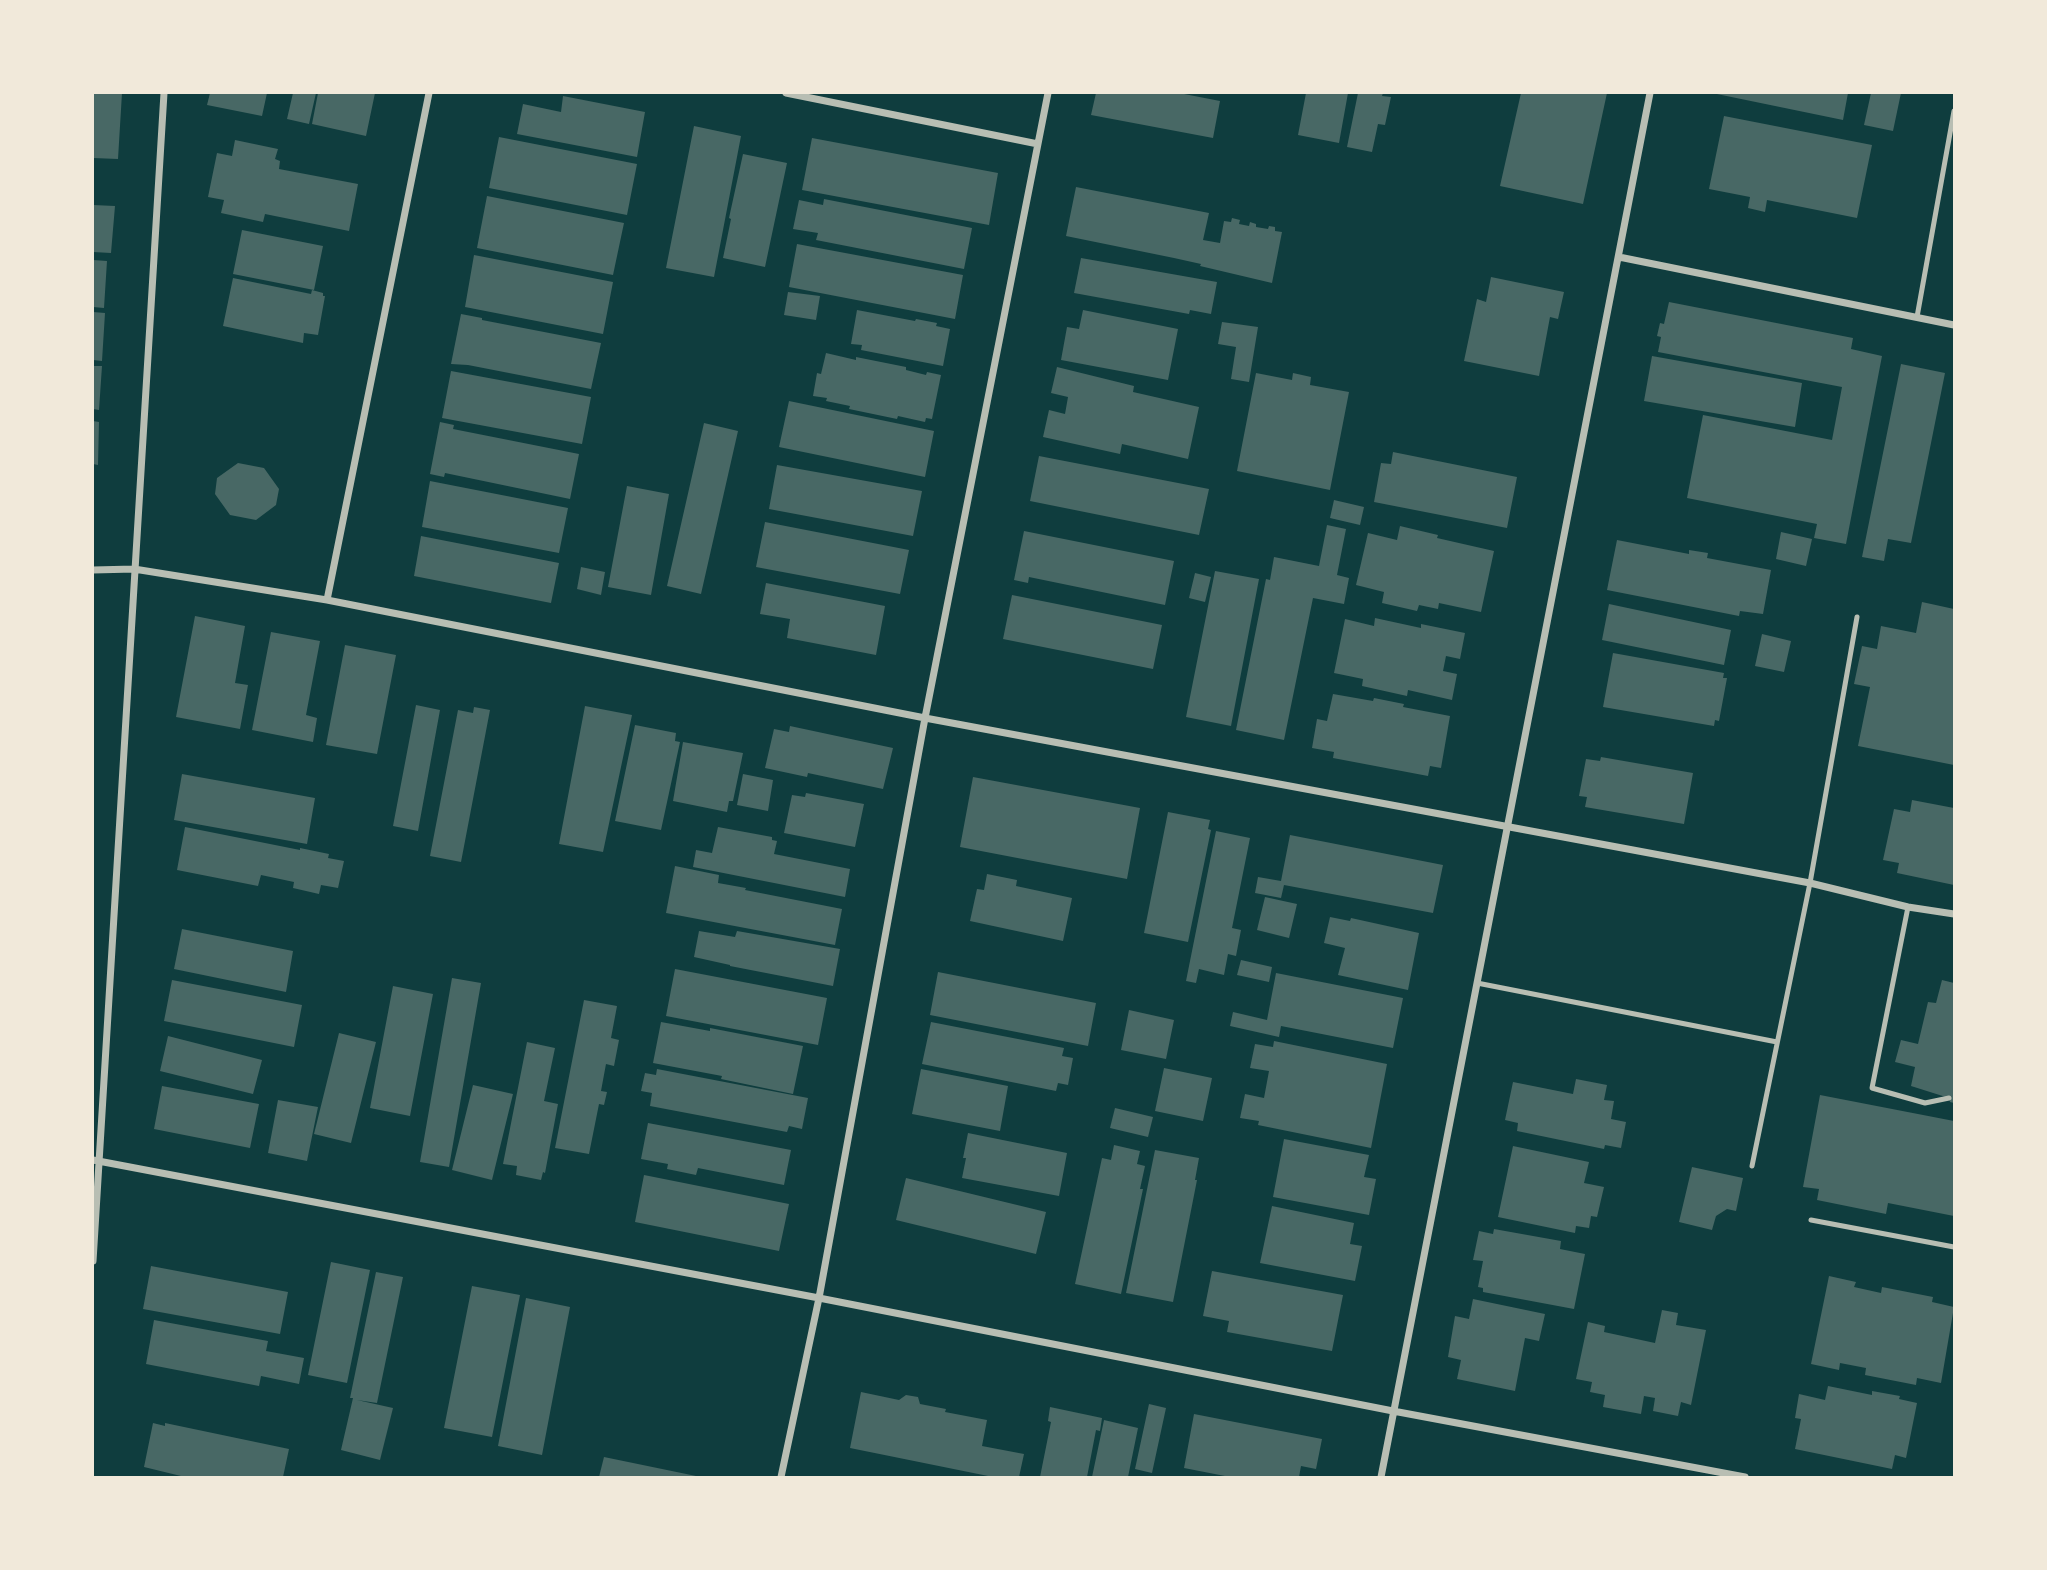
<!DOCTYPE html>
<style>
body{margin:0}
#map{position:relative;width:2047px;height:1570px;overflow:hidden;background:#0f3d3e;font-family:"Playfair Display",serif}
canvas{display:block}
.frame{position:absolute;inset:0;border:94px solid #f1e9da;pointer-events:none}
</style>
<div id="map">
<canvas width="2047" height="1570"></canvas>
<div class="frame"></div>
</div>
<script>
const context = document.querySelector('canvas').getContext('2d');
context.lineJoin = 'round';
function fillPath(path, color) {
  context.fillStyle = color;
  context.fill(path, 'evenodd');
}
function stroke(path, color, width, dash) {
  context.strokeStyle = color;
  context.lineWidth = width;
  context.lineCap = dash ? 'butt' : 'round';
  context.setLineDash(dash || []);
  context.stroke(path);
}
fillPath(new Path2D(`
 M93 93H122L118 159 93 158Z
 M210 93H267L262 116 207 105Z
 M293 93H316L309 124 287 119Z
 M318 93H375L366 136 312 124Z
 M1096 93H1179L1220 101 1213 138 1091 115Z
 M1306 93H1348L1339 143 1298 135Z
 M1358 93H1383L1382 96 1391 97 1385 125 1378 124 1372 152 1347 147Z
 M1521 93H1607L1583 204 1500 186Z
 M1712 93H1848L1843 120Z
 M1871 93H1901L1893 131 1864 125Z
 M563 96 645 112 637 157 517 134 523 104 561 112Z
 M1724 116 1872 145 1857 218 1767 200 1765 212 1748 208 1750 197 1709 189Z
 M694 126 741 136 714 277 666 268Z
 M499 137 637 164 627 215 489 188Z
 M812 138 998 173 989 225 802 190Z
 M235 140 278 149 275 159 280 161 279 169 358 184 349 231 265 214 263 222 221 213 224 200 208 197 217 153 232 156Z
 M743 154 787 163 765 267 723 258 731 219 729 218Z
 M1076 187 1209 213 1203 240 1220 243 1224 221 1231 222 1232 218 1240 220 1239 224 1249 226 1250 222 1256 224V227L1268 229 1269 226 1275 227V231L1282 232 1272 283 1200 266 1201 264 1174 258 1066 236Z
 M487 196 624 223 613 275 477 248Z
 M824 199 972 228 964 269 816 240 818 233 793 229 799 200 823 205Z
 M93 205 115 206 111 253 93 252Z
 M242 230 323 246 314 290 233 274Z
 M797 244 963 275 955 319 789 287Z
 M474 255 613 282 603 334 465 307Z
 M1081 258 1217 282 1211 314 1190 310 1189 314 1074 293Z
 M93 260 107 261 104 308 93 307Z
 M1491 277 1564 292 1558 319 1550 317 1539 376 1464 361 1477 299 1486 302Z
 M233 278 311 294 312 290 323 293V296H325L318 335 304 333 303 343 223 326Z
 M788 292 820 296 816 320 784 315Z
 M1669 302 1853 338 1851 349 1882 356 1846 544 1814 538 1817 524 1687 498 1703 415 1832 440 1842 387 1658 352 1661 337 1657 336 1660 323 1664 324Z
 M857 310 915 321 916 319 937 323 936 326 950 329 943 366 861 350 862 345 851 344Z
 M1083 310 1178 329 1168 380 1061 360 1067 327 1079 329Z
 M93 312 105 313 102 361 93 360Z
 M461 314 482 318V320L601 343 591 389 468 365 451 364Z
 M1222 322 1258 327 1249 382 1231 379 1236 347 1218 344Z
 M826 353 856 360V357L906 367V370L926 375 927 372 941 375 932 419 926 418 925 422 898 416 897 419 849 409 850 406 826 401 827 398 813 396 817 373 821 374Z
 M1652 356 1802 383 1795 427 1644 401Z
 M1901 364 1945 373 1911 543 1888 539 1884 561 1862 557Z
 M93 366H102L99 410 93 409Z
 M1057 367 1134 386 1133 392 1199 407 1188 459 1122 444 1120 454 1043 437 1049 410 1065 414 1068 397 1051 393Z
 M451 371 591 397 582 444 442 418Z
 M1256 373 1292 380 1293 373 1311 377 1310 385 1349 392 1330 490 1237 471Z
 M789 401 934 431 925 477 779 447Z
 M93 421 99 422 98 465 93 464Z
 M440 422 454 425 453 429 579 454 570 499 445 473 444 477 430 474Z
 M704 423 738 431 701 594 667 586Z
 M1393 452 1517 477 1507 528 1374 502 1381 463 1391 464Z
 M1039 456 1209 489 1199 535 1030 501Z
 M238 463 264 468 279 489 276 505 256 520 230 515 215 494 217 478Z
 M777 465 922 491 913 536 769 509Z
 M430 481 568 508 559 553 422 527Z
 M627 486 669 494 651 595 608 587Z
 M1334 500 1364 507 1360 525 1330 518Z
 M765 522 909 550 900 594 756 567Z
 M1327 525 1346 529 1337 575 1349 578 1344 604 1313 598 1284 740 1236 730 1266 579 1270 580 1274 557 1319 566Z
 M1400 526 1438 535 1437 538 1494 551 1481 612 1439 603 1438 609 1419 605 1417 611 1382 603 1384 592 1356 585 1368 533 1397 540Z
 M1024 531 1174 561 1165 605 1029 577 1028 583 1014 580Z
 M1781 532 1812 539 1806 566 1776 559Z
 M421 536 559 563 551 603 414 576Z
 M1617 540 1689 554V550L1708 553 1707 558 1771 570 1763 614 1740 611 1739 616 1607 590Z
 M581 567 605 572 601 595 577 589Z
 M1215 571 1259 579 1231 726 1186 717Z
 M1195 573 1211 577 1205 602 1189 598Z
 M766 583 885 606 876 655 787 638 790 619 760 614Z
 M1012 595 1162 625 1153 669 1003 639Z
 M1922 602 1954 609V765L1858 746 1870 687 1854 684 1862 646 1877 649 1881 626 1916 633Z
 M1609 604 1731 630 1724 665 1602 640Z
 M195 616 245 626 235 683 248 685 240 729 176 717Z
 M1375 618 1421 628V624L1465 633 1460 659 1446 656 1443 671 1457 674 1452 700 1408 690 1407 696 1362 686 1363 679 1334 673 1345 619 1374 626Z
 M271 632 320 641 306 715 317 718 313 742 252 730Z
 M1762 634 1791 641 1784 672 1755 666Z
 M345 645 396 655 377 754 326 745Z
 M1613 653 1724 673 1723 678H1727L1719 721 1715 720 1714 726 1603 707Z
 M1333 694 1373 701 1374 698 1404 704 1403 707 1450 716 1441 768 1430 766 1428 776 1333 758 1334 752 1312 748 1317 719 1327 721Z
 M416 705 440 710 418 831 393 826Z
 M585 706 632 715 603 852 559 844Z
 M474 707 490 710 461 862 430 856 458 710 473 713Z
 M635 725 676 733 675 741 680 742 661 830 615 821Z
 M790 726 893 748 883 789 808 773 807 777 765 768 774 729 789 732Z
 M683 742 743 753 733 801H729L727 812 673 801Z
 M1601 757 1693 773 1684 824 1585 807 1587 797 1579 796 1586 759 1600 761Z
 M182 774 315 798 307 844 174 820Z
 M743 774 773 780 768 811 737 805Z
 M973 777 1140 808 1127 879 960 847Z
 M806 793 864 804 855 847 784 833 792 795 805 797Z
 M1912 800 1954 808V885L1897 873 1899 863 1883 860 1894 809 1910 812Z
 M1168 812 1210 820 1208 829 1211 830 1188 942 1144 933Z
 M185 827 300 850V848L329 854 328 858 344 861 338 888 321 885 319 894 293 888 294 882 261 875 258 886 177 870Z
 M718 827 772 837V840L777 841 774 854 850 869 845 897 693 867 696 850 712 853Z
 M1216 831 1250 838 1232 928 1241 930 1236 956 1228 954 1224 975 1199 969 1196 983 1186 981Z
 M1290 835 1443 865 1433 913 1284 885 1281 898 1255 893 1258 877 1281 881Z
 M675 866 719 875 718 883 746 888 745 890 842 909 835 945 666 913Z
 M987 874 1017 880 1016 886 1072 898 1063 941 970 921 977 889 984 890Z
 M1265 897 1297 904 1289 938 1257 930Z
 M1330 917 1350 921 1351 918 1419 933 1408 990 1338 975 1345 948 1324 943Z
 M182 929 293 951 286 992 174 969Z
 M699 931 735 937 737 931 840 949 833 986 730 966V965L694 957Z
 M1241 960 1272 967 1269 982 1237 975Z
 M675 969 827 998 818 1045 666 1016Z
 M938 972 1096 1003 1088 1046 930 1015Z
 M1276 973 1403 998 1393 1048 1281 1026 1279 1037 1230 1026 1233 1012 1267 1020Z
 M452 978 481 983 449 1167 420 1162Z
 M172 980 302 1005 294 1047 164 1021Z
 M1942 980 1954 983V1103L1950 1102 1949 1098 1911 1086 1915 1067 1895 1062 1901 1040 1918 1044 1928 1002 1936 1003Z
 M393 986 433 994 410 1116 370 1108Z
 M584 1000 617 1006 611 1038 619 1040 614 1066 606 1064 601 1091 607 1092 604 1105 599 1104 589 1154 555 1148Z
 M1129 1010 1174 1020 1166 1059 1121 1050Z
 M661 1022 710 1031V1028L803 1046 793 1094 721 1079 722 1076 653 1063Z
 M931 1022 1064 1048 1062 1056 1073 1058 1068 1085 1058 1083 1056 1091 922 1064Z
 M339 1033 376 1042 351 1143 314 1134Z
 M168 1036 262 1060 253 1094 160 1071Z
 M1274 1041 1387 1064 1371 1148 1258 1125 1259 1121 1240 1118 1245 1094 1264 1098 1269 1071 1250 1068 1255 1044 1273 1047Z
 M527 1042 555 1048 544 1101 558 1104 545 1173 543 1172 541 1180 516 1175 517 1166 503 1164Z
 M1164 1068 1212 1078 1203 1121 1155 1111Z
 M657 1069 808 1098 802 1129 789 1126 787 1132 650 1106 652 1093 641 1091 645 1073 656 1075Z
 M921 1069 1008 1086 1000 1131 912 1114Z
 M1576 1079 1607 1085 1604 1100 1614 1101 1611 1119 1626 1122 1621 1148 1605 1145 1604 1149 1517 1131 1518 1123 1505 1120 1513 1082 1573 1094Z
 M473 1085 513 1094 492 1180 452 1170Z
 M162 1086 259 1104 250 1148 154 1129Z
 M1820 1095 1954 1121V1216L1888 1203 1886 1214 1817 1200 1819 1189 1803 1187Z
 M278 1100 318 1107 307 1161 268 1153Z
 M1115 1108 1153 1117 1148 1137 1110 1128Z
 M648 1123 791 1150 784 1185 698 1168 696 1175 667 1169 668 1164 641 1159Z
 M968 1133 1067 1153 1059 1196 962 1178 966 1158H963Z
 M1284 1139 1369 1155 1364 1177 1376 1179 1369 1215 1273 1197Z
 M1114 1145 1140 1151 1137 1164 1145 1166 1140 1189H1143L1121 1294 1075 1284 1102 1158 1111 1160Z
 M1513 1146 1589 1162 1584 1183 1604 1187 1597 1217 1591 1216 1589 1228 1576 1226 1575 1233 1498 1217Z
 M1155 1150 1199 1158 1195 1180H1197L1173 1302 1126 1293Z
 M1692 1167 1743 1178 1736 1211 1727 1209 1716 1216 1712 1230 1679 1222Z
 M644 1175 789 1204 779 1251 635 1222Z
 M906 1178 1046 1212 1036 1254 896 1220Z
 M1272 1206 1354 1223 1350 1244 1362 1246 1355 1281 1260 1263Z
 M1494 1229 1561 1241 1560 1249 1585 1254 1574 1309 1483 1292V1288L1478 1287 1483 1261 1473 1260 1479 1231 1493 1234Z
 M331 1262 370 1270 347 1383 308 1375Z
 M151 1266 288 1292 280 1334 143 1309Z
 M1212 1271 1343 1295 1332 1351 1227 1332 1229 1321 1203 1316Z
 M376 1272 403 1277 377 1403 357 1400 393 1408 380 1460 341 1450 353 1398H350Z
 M1829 1276 1856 1282 1854 1287 1881 1293 1882 1287 1933 1297 1932 1302 1954 1307 1941 1383 1917 1378 1916 1385 1865 1375 1866 1368 1840 1363 1839 1370 1811 1364Z
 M472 1286 520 1295 492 1437 444 1428Z
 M526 1298 570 1307 542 1455 498 1446Z
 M1473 1299 1545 1314 1539 1341 1525 1338 1515 1391 1457 1379 1461 1360 1448 1357 1455 1316 1469 1319Z
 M1662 1310 1678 1313 1676 1325 1706 1330 1691 1405 1681 1402 1678 1416 1653 1411 1655 1398 1644 1396 1641 1414 1603 1407 1605 1395 1590 1392 1592 1382 1576 1379 1588 1322 1605 1326 1604 1332 1655 1343Z
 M154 1320 268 1341 266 1351 304 1358 299 1384 261 1376 259 1386 146 1364Z
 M1828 1386 1872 1395V1391L1900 1396 1899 1399 1917 1403 1906 1458 1895 1455 1892 1469 1795 1449 1801 1419 1795 1418 1799 1394 1825 1400Z
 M861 1392 899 1400 906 1395 918 1397 920 1404 946 1409 945 1412 987 1420 982 1446 1024 1454 1019 1477H993L850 1448Z
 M1149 1404 1166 1408 1152 1473 1135 1469Z
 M1050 1407 1102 1418 1100 1431 1096 1430 1087 1477H1040L1051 1422 1048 1421Z
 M1194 1414 1322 1439 1316 1469 1301 1466 1299 1477H1230L1184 1468Z
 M1104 1420 1138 1428 1128 1477H1092Z
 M153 1423 165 1426V1423L289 1449 283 1477H185L144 1467Z
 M604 1457 696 1476V1477H599Z`), '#486865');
stroke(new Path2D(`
 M1917 317 1954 111
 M1908 907 1872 1088 1925 1103 1949 1098
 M1477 983 1777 1042
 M1752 1166 1810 883 1857 617
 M1811 1220 1954 1247`), '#b8beb3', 5);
stroke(new Path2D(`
 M786 93 1038 144
 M1619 257 1954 325
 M93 570 134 569 327 600 925 718 1810 883 1908 907 1954 914
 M327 600 429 93
 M93 1160 819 1298 1393 1411 1745 1477
 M93 1261 164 93
 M781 1477 819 1298 925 718 1048 93
 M1381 1477 1650 93`), '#b8beb3', 7);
</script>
